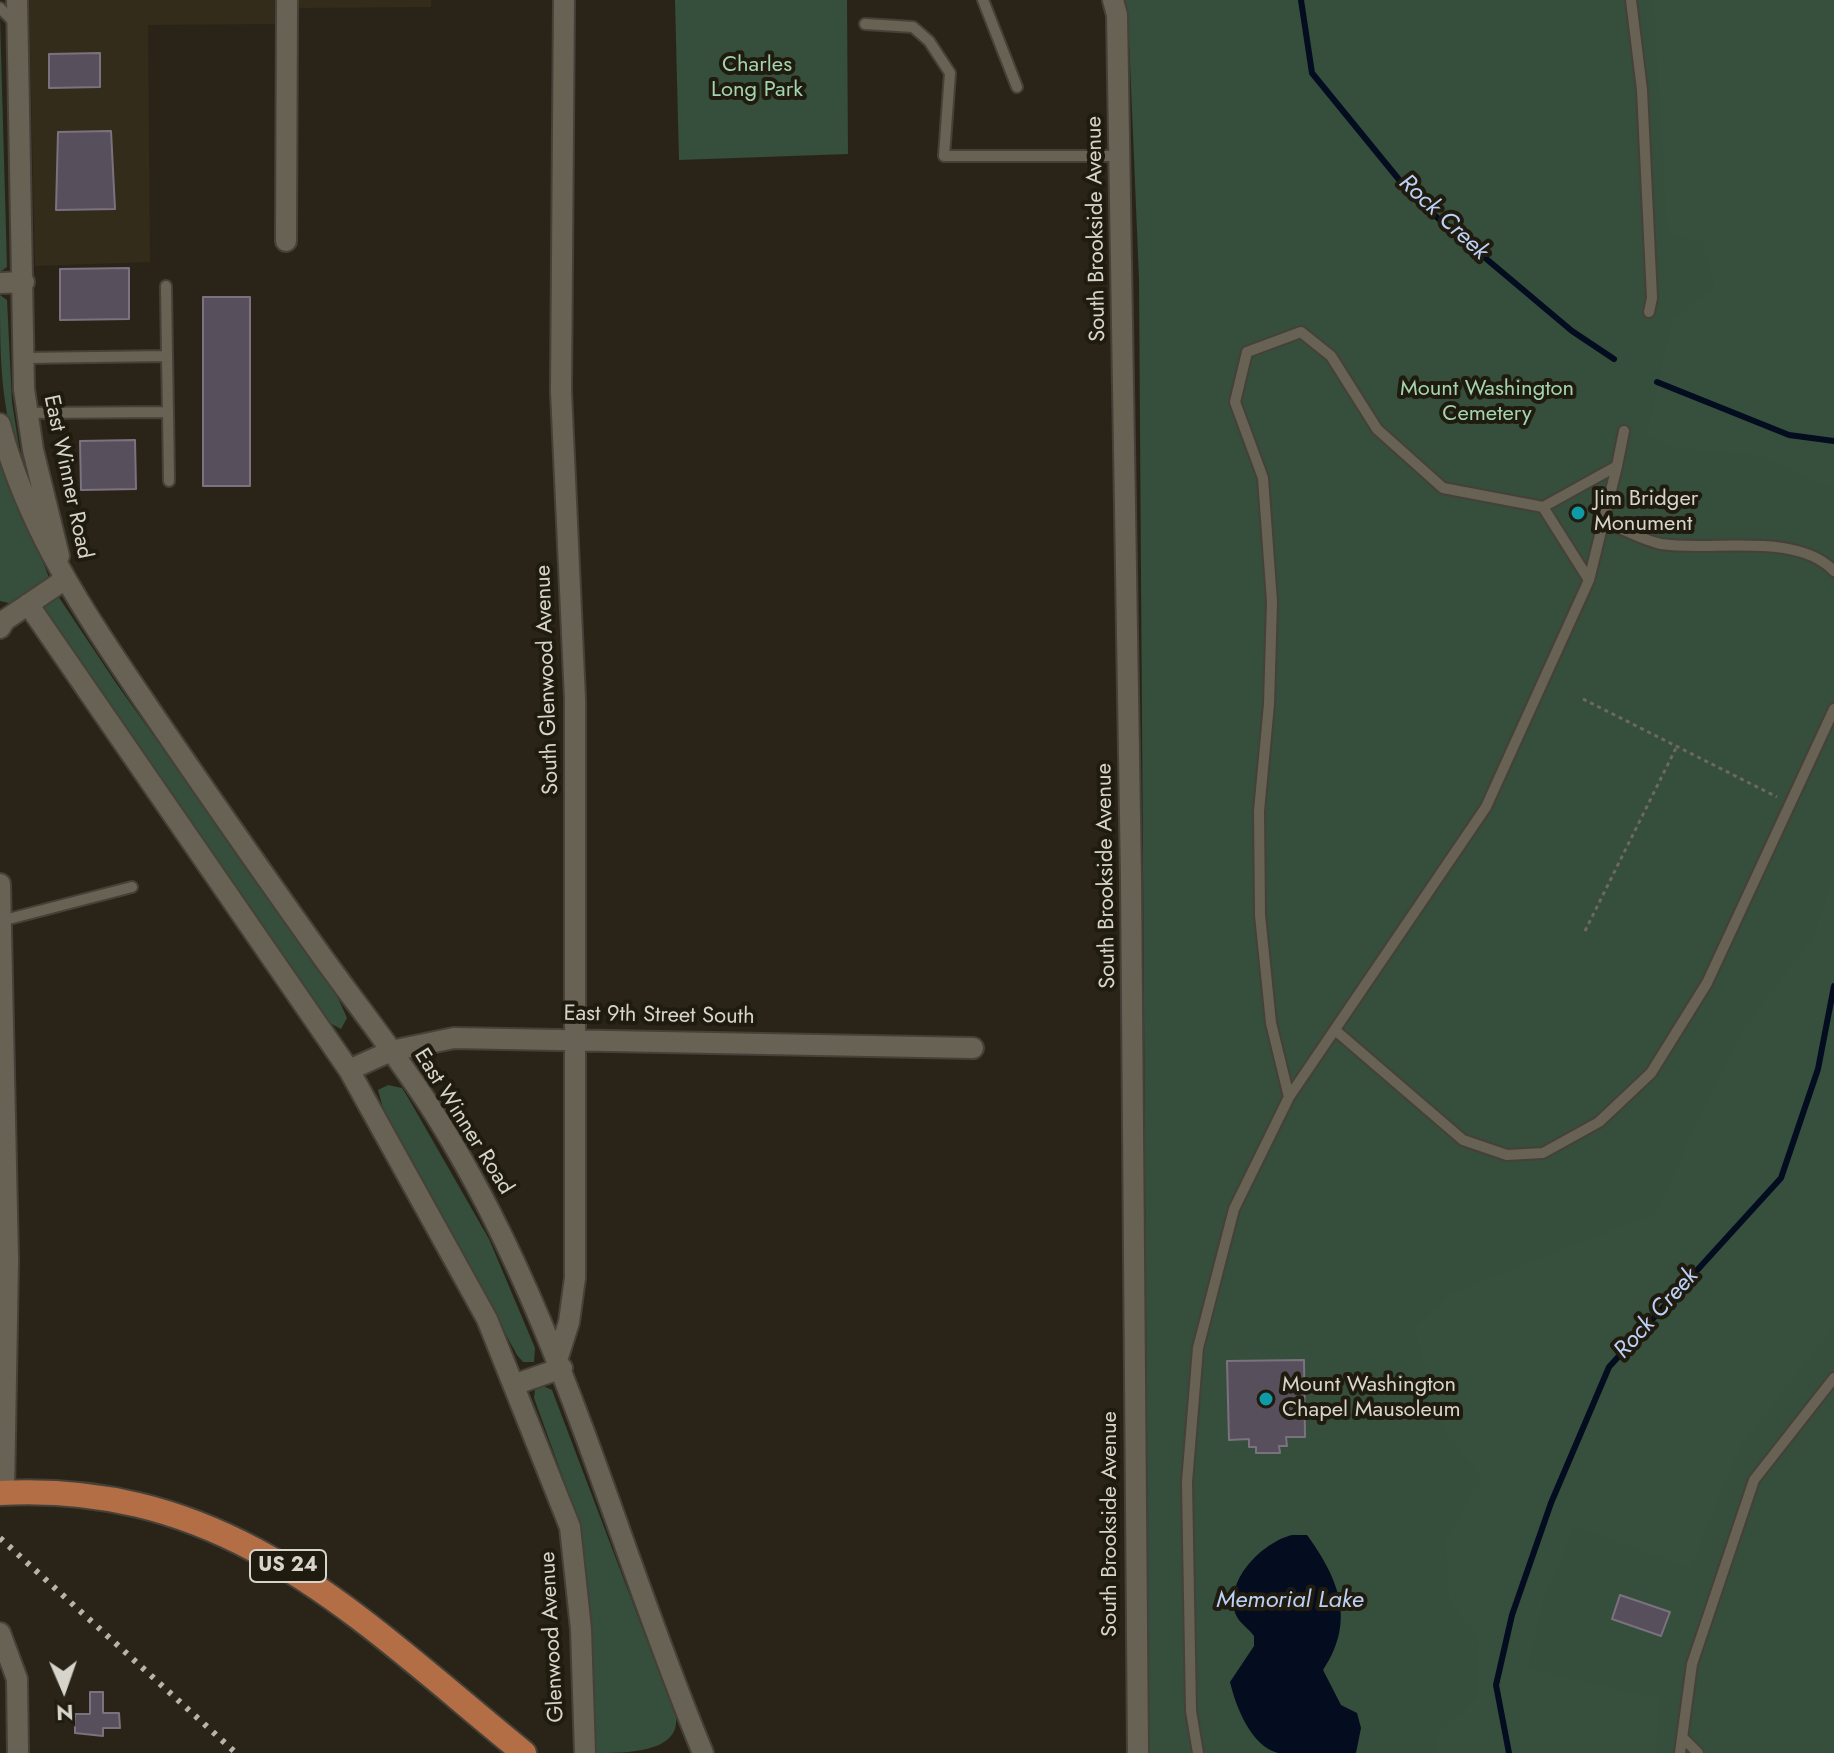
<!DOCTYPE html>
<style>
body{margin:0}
#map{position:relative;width:1834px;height:1753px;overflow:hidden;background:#2a2418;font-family:Jost,sans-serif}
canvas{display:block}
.north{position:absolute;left:24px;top:1649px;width:80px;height:80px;-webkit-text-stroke:6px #201b0f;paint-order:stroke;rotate:178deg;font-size:22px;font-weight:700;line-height:32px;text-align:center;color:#d7d4cc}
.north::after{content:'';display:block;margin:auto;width:28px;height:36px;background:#d7d4cc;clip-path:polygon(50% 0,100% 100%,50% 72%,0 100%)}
</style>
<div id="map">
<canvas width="1834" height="1753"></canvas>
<div class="north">N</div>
</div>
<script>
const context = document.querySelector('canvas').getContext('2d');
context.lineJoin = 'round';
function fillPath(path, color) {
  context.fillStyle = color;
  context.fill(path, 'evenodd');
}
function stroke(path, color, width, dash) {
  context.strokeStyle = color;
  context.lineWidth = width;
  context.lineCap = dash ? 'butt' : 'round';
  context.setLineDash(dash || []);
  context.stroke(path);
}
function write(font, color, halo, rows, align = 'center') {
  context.font = font + ' Jost,sans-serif';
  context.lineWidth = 8;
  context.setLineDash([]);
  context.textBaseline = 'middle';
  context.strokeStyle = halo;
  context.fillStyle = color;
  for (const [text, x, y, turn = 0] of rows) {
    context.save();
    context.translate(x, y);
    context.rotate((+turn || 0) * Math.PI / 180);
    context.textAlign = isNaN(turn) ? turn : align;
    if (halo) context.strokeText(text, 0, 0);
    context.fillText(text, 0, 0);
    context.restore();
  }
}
fillPath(new Path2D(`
 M29 0H275L276 24 148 25 150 262 35 266Z
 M296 0H431V7L296 8Z`), '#342c1a');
fillPath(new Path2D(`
 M675 0H847L848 154 679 160Z
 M1123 0H1834V1753H1149L1139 279 1129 39Z
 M0 17 7 267 0 272Z
 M0 295 7 300 12 402 22 466C0 411 0 355 0 295Z
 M0 447 48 575V581L13 604 0 601Z
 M58 596 116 683 333 987 347 1018 341 1029 328 1022 44 610 42 604Z
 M388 1085 402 1088 410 1101 489 1239 535 1348 534 1362H523L517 1355 383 1108 378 1090Z
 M543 1386 552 1390 676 1717C680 1753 626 1753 596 1753L584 1560 575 1511 534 1398 535 1390Z`), '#364e3c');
fillPath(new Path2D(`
 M1653 0H1834V489L1758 456 1671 448 1646 436 1672 320 1715 287 1702 242 1667 234Z
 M1834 869V1327L1740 1448 1691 1568 1575 1528 1544 1600 1528 1668 1660 1698 1657 1753H1437V1735L1477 1697 1478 1637 1449 1601 1445 1539 1482 1477 1449 1438 1431 1400 1415 1327 1452 1292 1657 1212 1701 1112 1745 1026 1814 936Z`), '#37503e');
fillPath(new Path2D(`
 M1292 1535H1307C1339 1579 1356 1621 1323 1670L1341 1705 1357 1713 1361 1728 1356 1753C1335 1753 1297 1753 1278 1753 1251 1746 1236 1707 1230 1682L1254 1646V1636C1250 1630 1240 1623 1237 1617 1221 1582 1263 1542 1292 1535Z`), '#040c1f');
stroke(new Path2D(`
 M1301 0 1312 73 1414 198 1572 331 1614 359
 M1657 382 1789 435 1834 441
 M1509 1753 1496 1685 1512 1615 1551 1503 1609 1367 1781 1178 1818 1069 1834 986`), '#040c1f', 6);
const building = new Path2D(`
 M100 53V87L49 88V54Z
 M111 131 115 209 56 210 58 132Z
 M129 268V319L60 320V269Z
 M203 297H250V486H203Z
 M135 440 136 489 81 490 80 441Z
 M1304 1360 1305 1437H1286L1287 1446H1279L1280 1453H1256V1447H1249V1439L1229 1440 1227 1361Z
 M1620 1595 1670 1612 1661 1636 1612 1619Z
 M90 1692H103V1713H119L120 1728H103V1736L75 1733V1714H90Z`);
fillPath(building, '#574f5b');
stroke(building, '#7b727f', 2);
const lane = new Path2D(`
 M983 0 1017 87
 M1631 0 1642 90 1652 298 1649 312
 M0 8 13 21
 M865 24 913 27 929 41 950 73 944 156H1120
 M166 286 167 356
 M24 358 167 356 168 412 27 413
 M168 412 169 481
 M1603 521C1621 528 1642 540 1661 544 1712 552 1796 531 1834 571
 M1589 580 1617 466
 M1 921 132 887
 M1335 1030 1463 1140 1507 1155 1543 1153 1599 1122 1651 1073 1707 983 1834 709
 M1289 1097 1271 1023 1260 915 1259 811 1269 704 1272 602 1263 478 1235 402 1247 352 1301 332 1331 356 1377 429 1443 488 1543 507
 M1682 1737 1698 1753
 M1198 1753 1191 1711 1187 1482 1198 1348 1234 1209 1289 1097 1486 807 1589 580 1543 507 1617 466 1624 431
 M1680 1753 1692 1664 1754 1480 1834 1378`);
const street = new Path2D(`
 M17 0 24 389 33 450 59 556
 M1113 0 1117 15 1131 878 1138 1753
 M286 241 287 0
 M0 283 24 282
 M0 424C27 529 86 615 147 705 204 789 262 872 321 955 359 1008 401 1060 436 1116 560 1313 614 1539 703 1753
 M28 604 349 1070 487 1319 570 1527 581 1629 585 1753
 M0 628 5 620 64 580
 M0 884 8 1260 4 1492
 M349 1070 391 1051 454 1038 973 1048
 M558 1357 569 1322 575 1278V699L561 391 564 0
 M516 1384 562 1368
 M0 1633 17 1679 18 1753`);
const primary = new Path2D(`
 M0 1493C231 1481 359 1619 524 1753`);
stroke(lane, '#454138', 14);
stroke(street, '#454138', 24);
stroke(primary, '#454138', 28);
stroke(new Path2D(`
 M1583 699 1777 797
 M1585 931 1677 746`), '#6e695f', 3, [4, 4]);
stroke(lane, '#686254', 10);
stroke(street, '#686254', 20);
stroke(primary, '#b46e45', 24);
stroke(new Path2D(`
 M0 1538 236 1753`), '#b8b4ab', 6, [4, 8]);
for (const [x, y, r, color] of [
 [1578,513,8,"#0f9aa8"],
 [1266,1399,8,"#0f9aa8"]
]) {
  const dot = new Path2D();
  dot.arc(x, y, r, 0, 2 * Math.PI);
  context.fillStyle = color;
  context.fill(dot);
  stroke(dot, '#201b0f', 3);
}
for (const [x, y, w] of [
 [288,1566,76]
]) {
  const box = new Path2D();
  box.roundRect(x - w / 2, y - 16, w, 32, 6);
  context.fillStyle = '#201b0f';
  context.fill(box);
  stroke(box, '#d7d4cc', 2);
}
write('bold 20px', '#d7d4cc', null, [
 ["US 24",288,1566]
]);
write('22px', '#a3d4af', '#201b0f', [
 ["Charles",757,66],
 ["Long Park",757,91],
 ["Mount Washington",1487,390],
 ["Cemetery",1487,415]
]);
write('22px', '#d7d4cc', '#201b0f', [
 ["South Brookside Avenue",1097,229,-91],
 ["East Winner Road",67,477,78],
 ["South Glenwood Avenue",548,680,-92],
 ["South Brookside Avenue",1107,876,-91],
 ["East 9th Street South",659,1016,1],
 ["East Winner Road",463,1122,58],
 ["South Brookside Avenue",1111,1524,-90],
 ["Glenwood Avenue",553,1637,-93]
]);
write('22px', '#d7d4cc', '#201b0f', [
 ["Jim Bridger",1594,500],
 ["Monument",1594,525],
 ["Mount Washington",1282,1386],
 ["Chapel Mausoleum",1282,1411]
], 'left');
write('italic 24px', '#bdd1f7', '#201b0f', [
 ["Rock Creek",1443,218,43],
 ["Rock Creek",1657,1314,-48],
 ["Memorial Lake",1290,1601]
]);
</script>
